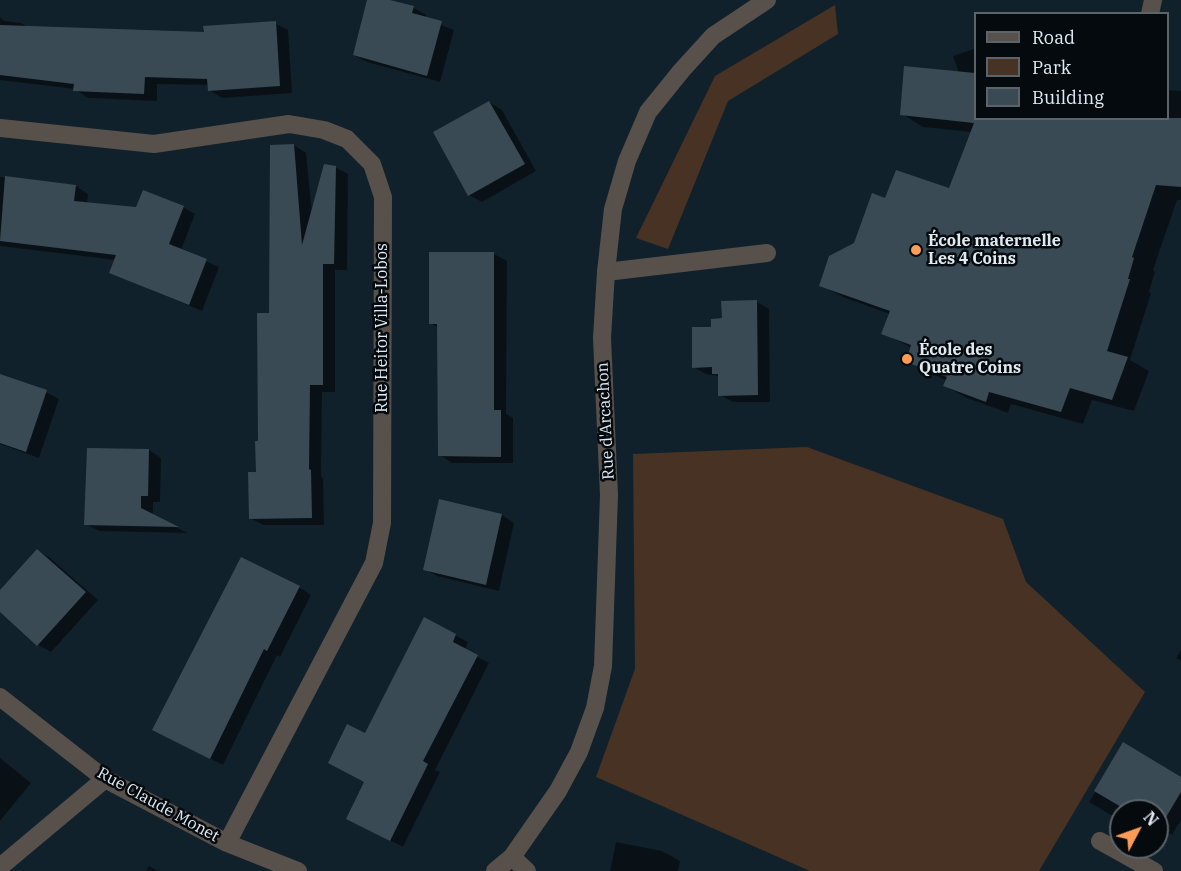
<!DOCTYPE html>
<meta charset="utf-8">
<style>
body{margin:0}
#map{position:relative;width:1181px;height:871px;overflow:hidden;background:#11212b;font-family:"IBM Plex Serif",serif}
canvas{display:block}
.legend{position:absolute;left:974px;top:12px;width:195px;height:108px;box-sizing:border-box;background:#040a0e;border:2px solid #5c6469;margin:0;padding:8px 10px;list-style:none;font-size:18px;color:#e0eaf1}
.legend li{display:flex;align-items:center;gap:12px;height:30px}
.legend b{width:30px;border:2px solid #5c6469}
.north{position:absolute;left:1109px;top:799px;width:60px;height:60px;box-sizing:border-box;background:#040a0e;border:2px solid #5c6469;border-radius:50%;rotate:49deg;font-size:16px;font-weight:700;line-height:24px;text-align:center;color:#e0eaf1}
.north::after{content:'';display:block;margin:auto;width:21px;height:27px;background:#fd9c56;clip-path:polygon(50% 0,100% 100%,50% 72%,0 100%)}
</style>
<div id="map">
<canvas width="1181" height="871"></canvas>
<ul class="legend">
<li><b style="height:8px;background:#58504b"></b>Road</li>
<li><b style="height:16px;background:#483224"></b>Park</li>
<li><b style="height:16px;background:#394a55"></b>Building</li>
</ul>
<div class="north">N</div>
</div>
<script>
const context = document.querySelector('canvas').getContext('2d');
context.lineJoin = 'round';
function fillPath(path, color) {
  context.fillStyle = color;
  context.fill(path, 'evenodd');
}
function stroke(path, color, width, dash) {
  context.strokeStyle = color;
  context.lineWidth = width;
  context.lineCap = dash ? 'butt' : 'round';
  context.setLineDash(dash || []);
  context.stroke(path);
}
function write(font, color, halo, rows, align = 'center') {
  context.font = font + ' "IBM Plex Serif",serif';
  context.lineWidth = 5;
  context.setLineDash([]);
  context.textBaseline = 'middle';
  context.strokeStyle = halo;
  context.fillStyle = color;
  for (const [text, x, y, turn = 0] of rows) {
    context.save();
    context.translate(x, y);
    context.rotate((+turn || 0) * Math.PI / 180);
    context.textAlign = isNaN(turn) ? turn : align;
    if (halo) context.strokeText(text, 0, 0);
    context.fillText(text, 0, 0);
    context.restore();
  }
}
fillPath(new Path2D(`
 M835 5 838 34 728 101 668 249 636 238 715 76Z
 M807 447 1003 519 1026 582 1145 692 1039 871H810L596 777 635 669 633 454Z`), '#483224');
fillPath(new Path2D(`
 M369 0H384L414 8 426 15 425 19 454 30 440 82 367 62 354 55Z
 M0 17 4 21 21 23 28 27 205 34 275 23 288 30 292 93 222 98 209 90V85L157 84V101L88 98 75 89 0 80Z
 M976 48V118H1168V90L1181 91V200H1177L1153 270 1155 272 1149 292 1151 293 1130 360 1149 371 1134 411 1092 400 1083 424 1011 404 1008 413 967 398 945 386 947 381 907 361 912 348 883 333 890 314 843 297 821 285 855 244 886 200 950 190 972 132 923 127 902 114 959 73 953 56Z
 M489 102 502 110 536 171 482 202 469 195Z
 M294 145 306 153 312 214 335 167 348 174 347 270H335V392H322L321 477 323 478 324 525H263L250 518 257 474 271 314Z
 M0 177 76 186 88 194 87 204 137 208 183 207 195 214 181 250 219 267 202 311 111 273 116 260 0 246Z
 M494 254 507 261 506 414 513 418V463H452L440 455 439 328 430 323Z
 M757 302 769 309 770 402H733L720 395 719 376 706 374 694 367 712 329Z
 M0 376 46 392 59 399 39 458 0 444Z
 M149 450 161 458 160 502H153V515L187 533 99 531 86 524Z
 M502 515 514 523 499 591 437 576 424 569Z
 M38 551 50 558 98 600 51 652 38 645 0 610V592Z
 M299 587 311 595 280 657 277 655 223 765 167 737Z
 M424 619 468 642 465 650 489 663 435 770 440 772 403 847 360 825 366 782V735Z
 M1181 650V661L1176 658Z
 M1124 744 1181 779V820L1172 835 1157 827V811H1121V821L1089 802Z
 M0 758 31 783 0 821Z
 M616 842 662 851 680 861 678 871H610Z
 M149 866 158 871H146Z`), '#0007');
fillPath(new Path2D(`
 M367 0H390L414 6 412 13 442 21 427 76 353 55Z
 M276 21 280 86 208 91 207 79 145 77 144 94 73 91 74 84 0 75V25L204 32 203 26Z
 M904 66 975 73V118H1181V187L1156 185 1132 257 1134 258 1128 279H1130L1107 351 1128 357 1112 400 1070 388 1061 412 989 392 986 402 943 386 947 377 906 362 911 345 881 334 890 311 819 286 829 256 854 243 872 193 885 198 896 170 949 188 974 123 900 115Z
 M489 101 525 164 468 196 433 132Z
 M294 144 302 245 324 164 336 166 334 264H323V385H310L309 469 311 470 312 518 249 519 248 472H256L255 441H258L257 313H269L270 145Z
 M5 176 76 185 74 201 136 207 143 190 184 206 169 244 207 259 189 305 109 273 116 255 0 241Z
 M429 252H494V410H501V457L438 456 437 324H429Z
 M757 300 758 395 718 396V374H712V367L692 368V327H711V319L722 318 721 301Z
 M0 374 47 390 26 452 0 443Z
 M87 448 149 449 148 496H141V508L179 527 84 525Z
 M439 499 502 514 486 585 423 570Z
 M37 549 86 592 37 646 0 612V590Z
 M241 557 300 586 267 651 264 649 210 759 152 730Z
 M424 617 456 634 453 642 478 655 423 761 428 764 390 841 346 819 364 782 328 763 347 724 365 733Z
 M1123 742 1181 777V792L1159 829 1157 811H1128L1094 791Z`), '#394a55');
stroke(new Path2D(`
 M1150 14 1153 0
 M606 272 767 253`), '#58504b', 18);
stroke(new Path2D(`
 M0 128 154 144 289 124 324 130 347 139 372 164 383 197 382 523 374 563 227 843
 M0 697 105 779 227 843 298 871
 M1100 841 1154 871
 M512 857 527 871
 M0 867 105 779
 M495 871 512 857 558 791 579 752 595 708 603 666 609 495 602 338 606 272 613 209 627 161 648 112 682 70 713 36 767 0`), '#58504b', 18);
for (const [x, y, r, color] of [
 [916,250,6,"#fd9c56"],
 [907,359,6,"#fd9c56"]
]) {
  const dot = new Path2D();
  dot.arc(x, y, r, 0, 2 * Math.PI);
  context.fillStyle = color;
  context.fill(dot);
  stroke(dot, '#040a0e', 2);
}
write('bold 16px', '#e0eaf1', '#040a0e', [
 ["École maternelle",928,241],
 ["Les 4 Coins",928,259],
 ["École des",919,350],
 ["Quatre Coins",919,368]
], 'left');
write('16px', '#e0eaf1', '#040a0e', [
 ["Rue Heitor Villa-Lobos",382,328,-90],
 ["Rue d'Arcachon",606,421,-93],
 ["Rue Claude Monet",158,805,29]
]);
</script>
